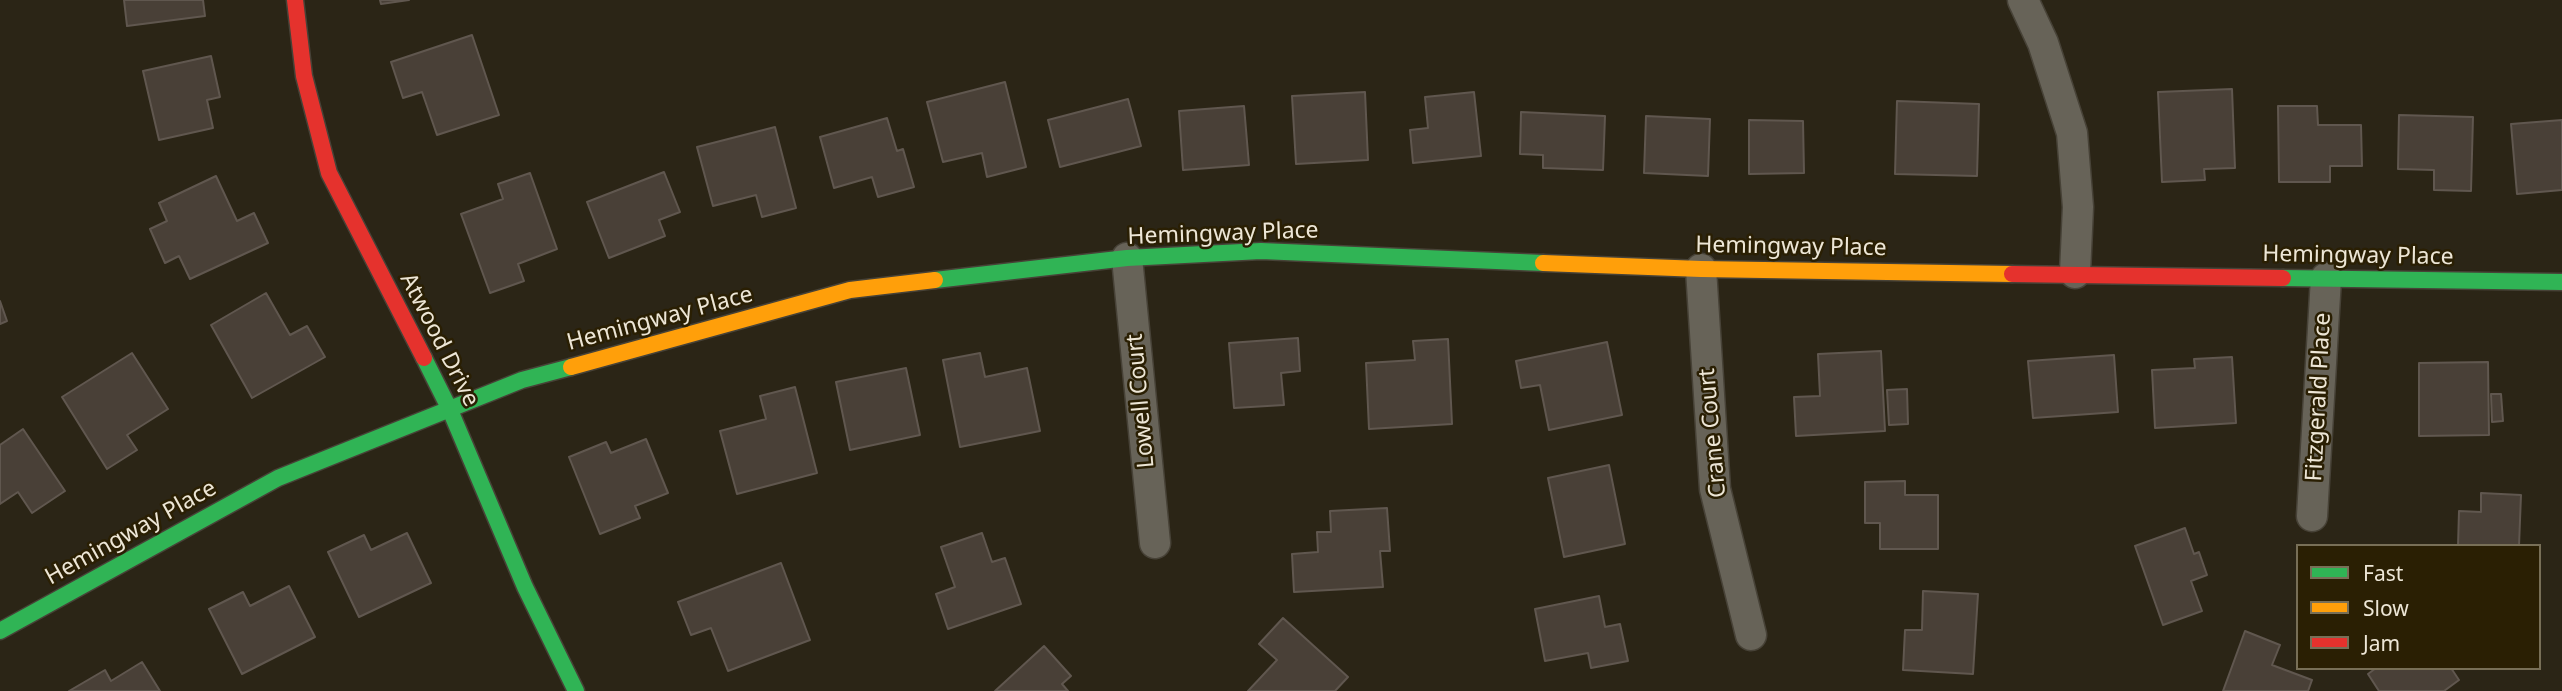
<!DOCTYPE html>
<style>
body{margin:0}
#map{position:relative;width:2562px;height:691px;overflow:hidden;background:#2b2516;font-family:"Noto Sans",sans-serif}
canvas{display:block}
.legend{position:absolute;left:2296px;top:544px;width:245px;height:126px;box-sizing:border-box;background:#2a1f03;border:2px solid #786f57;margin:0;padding:9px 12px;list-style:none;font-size:21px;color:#ede6d6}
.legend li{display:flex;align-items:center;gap:14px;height:35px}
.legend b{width:35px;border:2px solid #786f57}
</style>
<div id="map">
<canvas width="2562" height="691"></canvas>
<ul class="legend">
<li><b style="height:9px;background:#30b455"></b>Fast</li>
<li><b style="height:9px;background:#ff9f0a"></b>Slow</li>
<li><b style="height:9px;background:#e5322d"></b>Jam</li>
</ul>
</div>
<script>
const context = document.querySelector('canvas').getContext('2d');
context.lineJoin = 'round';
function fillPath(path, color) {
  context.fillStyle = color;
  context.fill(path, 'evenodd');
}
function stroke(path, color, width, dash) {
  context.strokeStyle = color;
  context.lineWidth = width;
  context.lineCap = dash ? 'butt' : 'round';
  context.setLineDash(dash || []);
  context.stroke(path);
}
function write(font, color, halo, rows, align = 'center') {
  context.font = font + ' "Noto Sans",sans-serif';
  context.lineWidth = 5;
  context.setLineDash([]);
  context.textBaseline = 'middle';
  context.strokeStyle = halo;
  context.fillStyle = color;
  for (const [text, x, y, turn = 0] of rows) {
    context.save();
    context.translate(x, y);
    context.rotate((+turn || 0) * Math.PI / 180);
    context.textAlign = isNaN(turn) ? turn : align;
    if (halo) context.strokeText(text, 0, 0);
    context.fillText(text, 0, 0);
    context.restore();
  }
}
const building = new Path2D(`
 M124 0H203L205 16 127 26Z
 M380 0H409L381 4Z
 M472 35 499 115 437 135 422 92 403 98 391 62Z
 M211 56 220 97 207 100 213 128 159 140 143 71Z
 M1005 82 1026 167 987 177 982 153 943 162 927 102Z
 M2232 89 2235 168 2204 169 2205 180 2162 182 2158 92Z
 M1365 92 1368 160 1296 164 1292 96Z
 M1474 92 1481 156 1413 163 1410 130 1428 128 1425 97Z
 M1128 99 1141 146 1060 167 1048 120Z
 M1897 101 1979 104 1977 176 1895 174Z
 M1244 106 1249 165 1183 170 1179 111Z
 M2278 106H2317L2318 125H2361L2362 166H2330V182H2279Z
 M1521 112 1605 116 1603 170 1543 168V155L1520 154Z
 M2399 115 2473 117 2471 191 2434 190V170L2398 169Z
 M1646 116 1710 119 1708 176 1644 173Z
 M887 118 897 151 903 149 914 187 878 197 872 177 834 188 820 137Z
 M1749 120 1803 121 1804 173 1749 174Z
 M2562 120V190L2517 194 2511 124Z
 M775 127 796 208 762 217 756 195 713 206 697 147Z
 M664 172 680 212 659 220 665 236 609 258 587 202Z
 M530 173 557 249 518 264 524 281 490 293 461 214 503 199 498 184Z
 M216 176 237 221 254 213 268 243 190 279 179 256 165 263 150 229 167 221 159 203Z
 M266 293 290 335 307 326 325 357 252 398 211 325Z
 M0 301 7 321 0 324Z
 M1298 338 1300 371 1281 373 1284 405 1234 408 1229 343Z
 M1448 339 1452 424 1369 429 1366 363 1415 360 1413 341Z
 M1607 342 1622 415 1549 430 1540 385 1521 388 1516 361Z
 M1881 351 1885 431 1796 436 1794 397 1820 396 1818 354Z
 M132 353 168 409 127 435 137 450 107 469 62 397Z
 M980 353 985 377 1027 368 1040 431 960 447 943 360Z
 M2114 355 2118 412 2033 418 2028 361Z
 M2232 357 2236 423 2155 428 2152 370 2195 368 2194 359Z
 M2488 362 2489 435 2419 436V363Z
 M906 368 920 435 850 450 836 382Z
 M795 387 817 473 737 494 720 431 766 419 760 396Z
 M1907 389 1908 424 1889 425 1887 390Z
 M2491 394H2501L2503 421 2492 422Z
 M23 429 65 491 32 513 18 492 0 504V445Z
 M646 439 668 493 635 506 640 518 600 534 569 457 606 442 611 453Z
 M1609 465 1625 544 1564 557 1548 478Z
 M1905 481V495H1938V549H1880V523H1865V482Z
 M2481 493 2521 495 2519 546H2458L2459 511 2481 512Z
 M1387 508 1390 551H1380L1383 587 1294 592 1292 554 1318 552 1317 532H1331L1330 511Z
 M2185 528 2194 554 2199 552 2207 575 2191 581 2202 611 2163 625 2135 546Z
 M407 533 431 583 359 617 328 552 364 535 371 550Z
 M982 533 992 562 1005 558 1021 604 948 629 936 594 955 587 941 547Z
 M781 563 810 640 728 671 711 628 691 635 678 602Z
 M289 586 315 637 242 674 209 609 243 592 250 606Z
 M1923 591 1978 594 1973 674 1903 670 1905 630H1922Z
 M1599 596 1605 627 1620 624 1628 661 1591 668 1588 653 1545 661 1535 609Z
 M1283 618 1348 677 1335 691H1248L1277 660 1259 644Z
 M2245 631 2280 645 2272 665 2312 680 2308 691H2223Z
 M1044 646 1071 676 1062 684 1068 691H995Z
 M142 662 160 691H69L105 670 111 681Z
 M2376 668H2451L2459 680 2444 691H2379L2368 674Z`);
fillPath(building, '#494037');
stroke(building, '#60574f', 2);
const street = new Path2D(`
 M2023 0 2043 43 2072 133 2078 207 2075 273
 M1127 258 1155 543
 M1701 269 1715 489 1751 635
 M2312 516 2326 278`);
const fast = new Path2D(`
 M2283 278 2562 282
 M935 280 1127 258 1261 251 1543 263
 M424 358 450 410 525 587 576 691
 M0 631 278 478 522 380 571 367`);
const slow = new Path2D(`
 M1543 263 1701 269 2012 274
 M571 367 850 290 935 280`);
const jam = new Path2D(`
 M295 0 304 76 329 173 424 358
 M2012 274 2283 278`);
stroke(street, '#474237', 33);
stroke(fast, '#474237', 19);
stroke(slow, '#474237', 19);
stroke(jam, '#474237', 19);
stroke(street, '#676358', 30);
stroke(fast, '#30b455', 16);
stroke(slow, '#ff9f0a', 16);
stroke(jam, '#e5322d', 16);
write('23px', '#ede6d6', '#2a1f03', [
 ["Hemingway Place",1223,234,-2],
 ["Hemingway Place",1791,247,1],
 ["Hemingway Place",2358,256,1],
 ["Hemingway Place",660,319,-15],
 ["Atwood Drive",439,340,63],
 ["Fitzgerald Place",2319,397,-87],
 ["Lowell Court",1141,401,-95],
 ["Crane Court",1713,433,-95],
 ["Hemingway Place",131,533,-29]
]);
</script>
